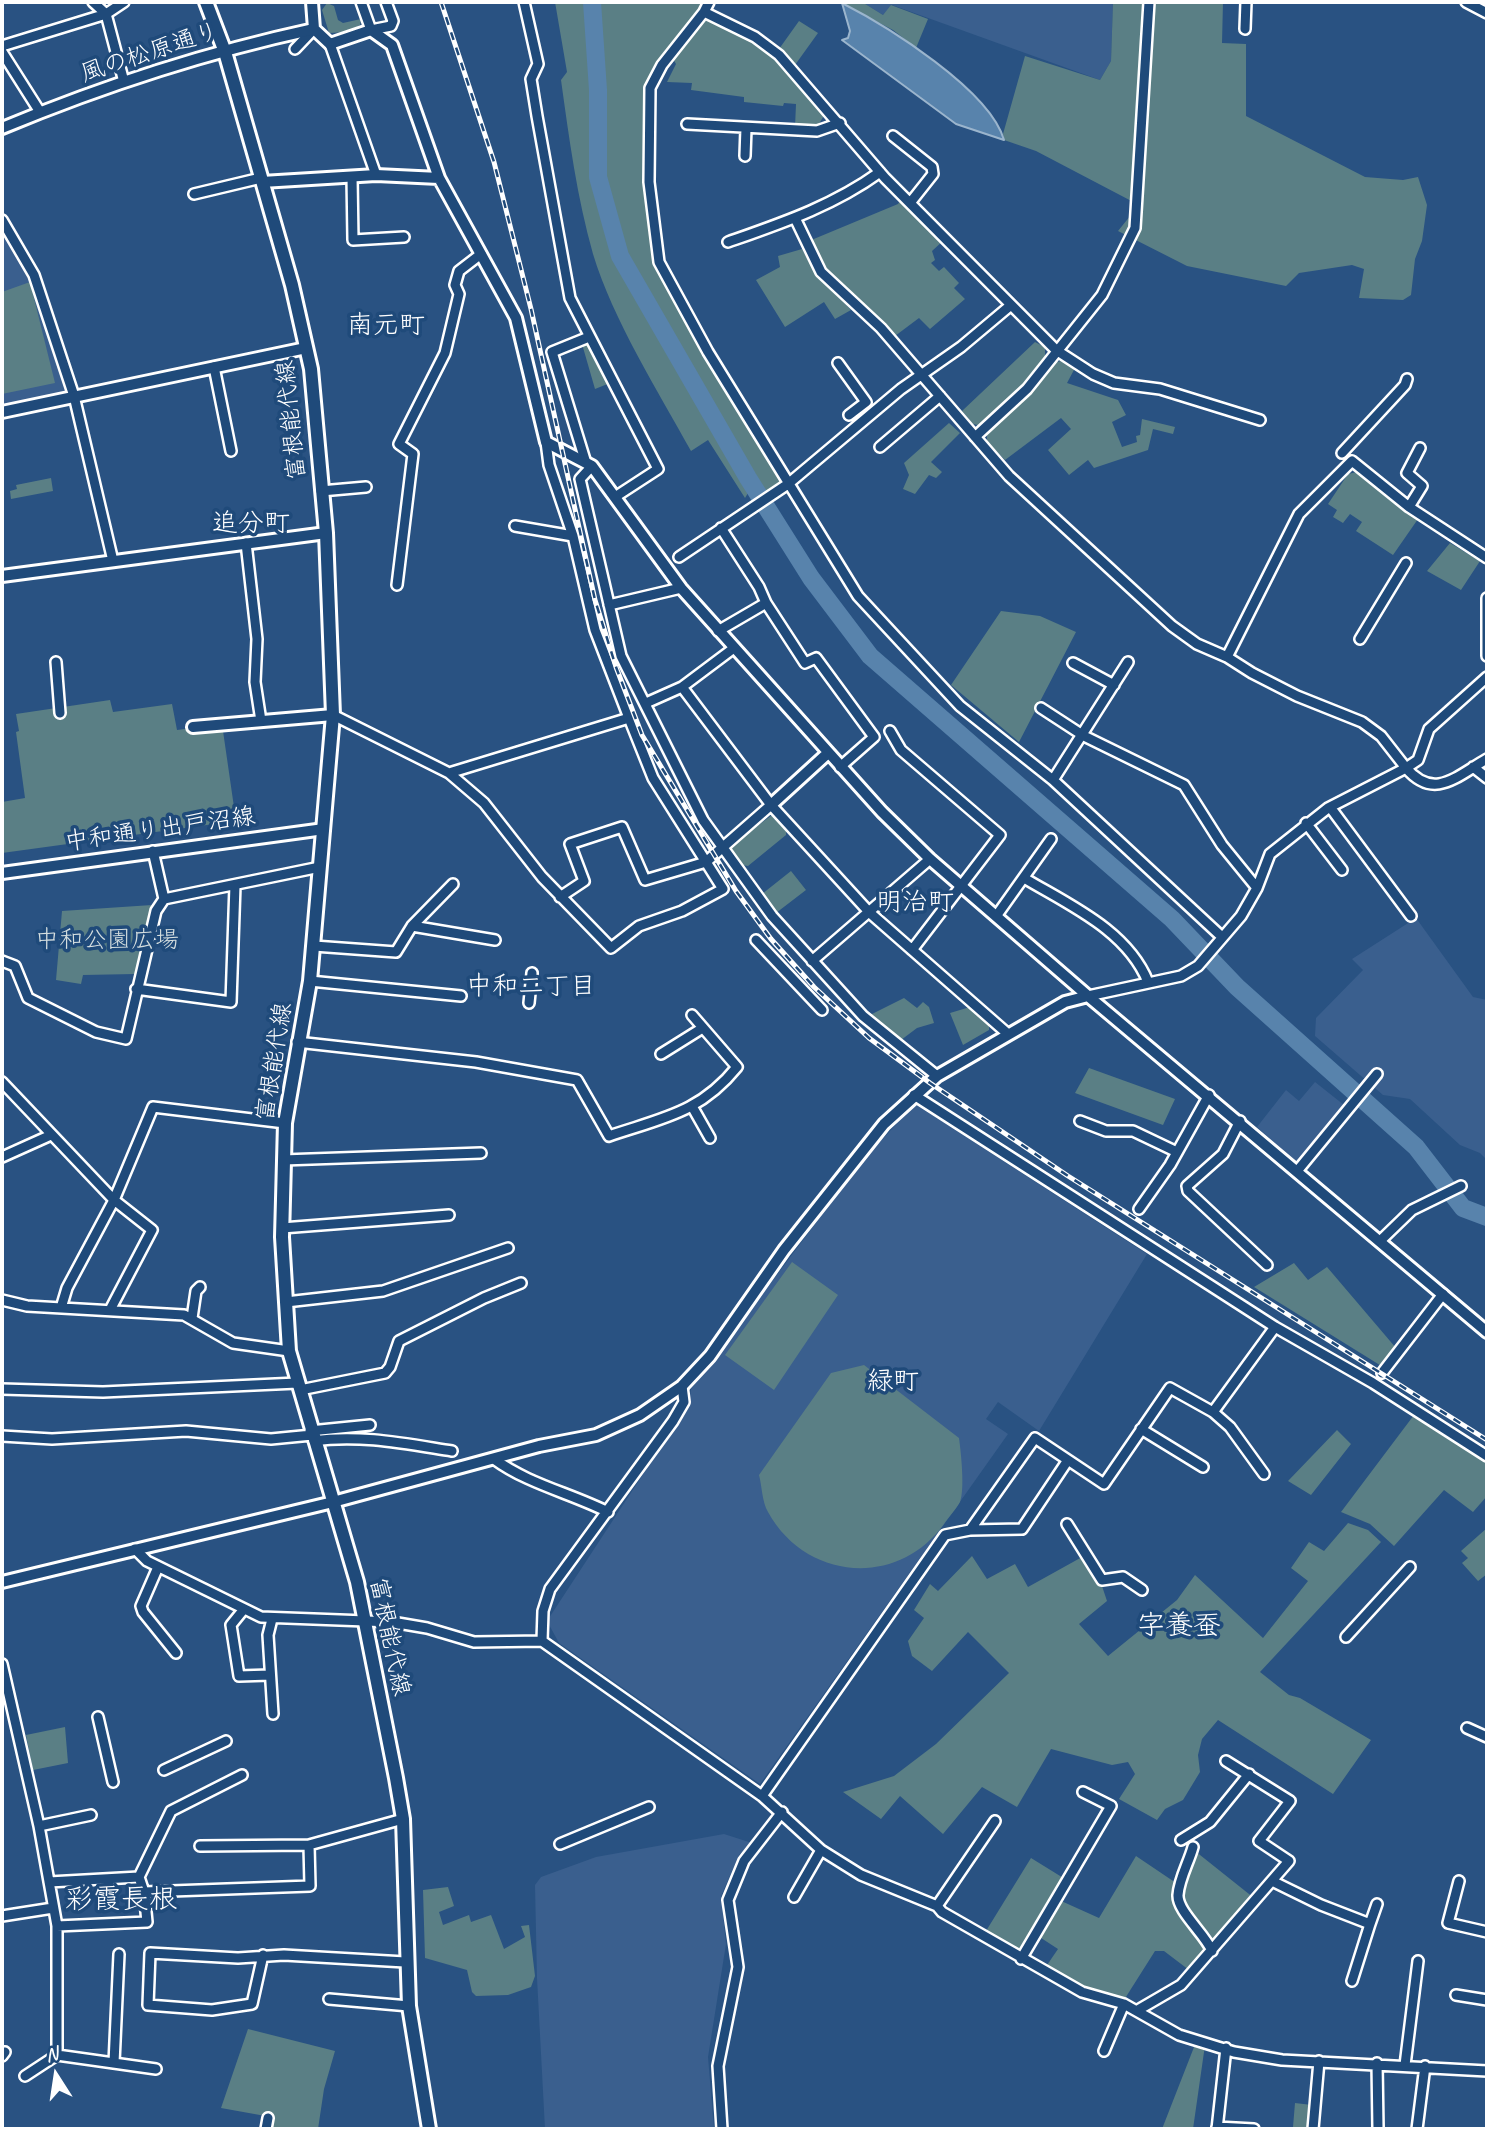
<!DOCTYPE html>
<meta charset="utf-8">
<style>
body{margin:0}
#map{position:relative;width:1489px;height:2131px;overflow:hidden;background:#295282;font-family:Caveat,sans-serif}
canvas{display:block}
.frame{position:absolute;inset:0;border:4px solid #fff;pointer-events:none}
.north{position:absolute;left:21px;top:2040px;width:70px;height:70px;-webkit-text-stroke:5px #1f4a7a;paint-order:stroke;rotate:348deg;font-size:19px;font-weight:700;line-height:28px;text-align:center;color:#fff}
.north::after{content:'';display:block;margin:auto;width:24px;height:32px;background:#fff;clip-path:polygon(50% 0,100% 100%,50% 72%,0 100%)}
</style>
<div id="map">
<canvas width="1489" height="2131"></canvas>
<div class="frame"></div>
<div class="north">N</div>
</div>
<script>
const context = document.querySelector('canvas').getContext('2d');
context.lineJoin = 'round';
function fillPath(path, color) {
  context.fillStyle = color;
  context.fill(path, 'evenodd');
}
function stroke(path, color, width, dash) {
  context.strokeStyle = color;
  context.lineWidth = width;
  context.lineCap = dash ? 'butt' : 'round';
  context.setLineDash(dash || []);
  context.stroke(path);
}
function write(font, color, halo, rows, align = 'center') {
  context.font = font + ' Caveat,"Klee One",sans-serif';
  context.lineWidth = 7;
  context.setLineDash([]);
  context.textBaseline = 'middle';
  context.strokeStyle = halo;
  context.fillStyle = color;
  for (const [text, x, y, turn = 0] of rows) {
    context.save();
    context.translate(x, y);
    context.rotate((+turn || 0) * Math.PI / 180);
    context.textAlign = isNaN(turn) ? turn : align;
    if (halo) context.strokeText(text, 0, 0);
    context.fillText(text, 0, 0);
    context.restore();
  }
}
fillPath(new Path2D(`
 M862 2H1113L1111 61 1100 80 892 5 883 15Z
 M2 226 30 274 66 392 2 405Z
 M1416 918 1473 997 1487 1000V1160L1480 1153 1460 1145 1410 1099 1383 1095 1315 1036 1316 1018 1363 970 1352 959Z
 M1315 1082 1344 1105 1298 1164 1257 1127 1286 1090 1299 1101Z
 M915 1104 1147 1254 1039 1431 998 1402 986 1419 1008 1434 760 1784 559 1643 547 1621 689 1404 691 1389 864 1159Z
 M724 1834 752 1843 739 1855 721 1896 726 1944 708 2057 714 2129H545L537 1978 535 1885 541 1877 596 1857Z`), '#3a5f8e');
fillPath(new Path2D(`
 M555 2H713L709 11 760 36 757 46 778 61 825 114 817 127H795L796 104 784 103 783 106 744 102V97L691 90 692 83 667 82 676 64 669 52 648 82 645 110V186L657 266 719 382 782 480 762 495 754 483 745 498 708 440 691 451C658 391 613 320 593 254 577 198 569 138 561 80L567 72Z
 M839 2H862L883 15 891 5 928 19 916 48 893 30Z
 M1113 2H1223L1222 43 1246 44V116L1365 177 1403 180 1418 177 1427 205 1422 241 1415 259 1411 295 1403 300 1359 298 1364 269 1352 265 1299 273 1286 286 1187 266 1118 231 1139 205 1036 151 1004 140 1003 134 1025 56 1100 80 1111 61Z
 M327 3 334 6 338 20 343 23 361 19 360 25 348 32 329 33 322 10Z
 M799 21 818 33 795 65 779 49Z
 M902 198 944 240 932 251 935 260 931 263 939 271 944 267 959 283 954 288 965 299 930 329 919 318 895 336 823 267 809 241 898 204Z
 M802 249 815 272 851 310 835 319 824 302 785 327 756 280 780 267 778 256Z
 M30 282 55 383 2 394V292Z
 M589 342 610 383 595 389 582 344Z
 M1035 342 1045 347V359L1001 409 982 426 973 424 962 411Z
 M1061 361 1075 368 1067 383 1118 400 1126 415 1112 422 1122 447 1137 442 1136 436 1140 435 1142 419 1175 427 1173 434 1153 429 1148 450 1094 468 1088 460 1069 475 1048 450 1071 429 1061 418 1005 460 987 442V433L1022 401 1051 363Z
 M949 423 960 433 931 462 942 472 936 478 929 475 915 494 903 489 909 475 904 463Z
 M1357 472 1418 519 1393 555 1356 531 1362 522 1350 514 1343 523 1333 517 1337 510 1328 504 1348 474Z
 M51 478 53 491 11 499 10 491 17 489 16 485Z
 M1450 543 1480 561 1461 590 1427 571Z
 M1001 611 1040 616 1076 632 1019 742 951 685Z
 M110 700 113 712 172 704 177 730 222 724 236 821 2 853V802L25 798 16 732 19 731 16 714Z
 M772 815 786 831V835L748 866 742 865 731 851 732 845Z
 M791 871 806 890 776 913 762 894Z
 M152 905 135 974 83 975 81 984 56 980 62 911Z
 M904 998 917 1008 923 1002 929 1007 934 1023 917 1028 901 1040 870 1015Z
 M970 1007 989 1024V1030L963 1045 950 1013Z
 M1089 1068 1175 1099 1163 1125 1075 1093Z
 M792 1262 838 1295 774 1390 725 1355Z
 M1294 1263 1308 1280 1327 1267 1396 1348 1383 1367 1254 1287Z
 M864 1365 959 1438C961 1453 965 1489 960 1502 956 1509 949 1517 944 1524 898 1588 806 1581 768 1512 762 1502 762 1486 759 1475L831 1373Z
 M1414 1415 1487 1461V1496L1473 1512 1444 1490 1394 1546 1370 1524 1341 1512Z
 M1337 1430 1351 1444 1311 1495 1288 1481Z
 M1348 1523 1368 1530 1381 1542 1260 1672 1289 1695 1300 1698 1371 1740 1333 1794 1218 1720 1202 1739 1198 1755 1200 1772 1183 1800 1165 1809 1157 1820 1119 1799 1135 1774 1128 1762 1112 1765 1051 1749 1017 1807 982 1787 943 1834 900 1796 881 1819 843 1792 894 1776 936 1744 1009 1673 968 1632 932 1671 912 1656 908 1641 924 1618 914 1610 930 1584 938 1591 972 1556 987 1579 1015 1564 1028 1587 1082 1557 1102 1586 1107 1601 1079 1624 1108 1656 1177 1600 1195 1575 1263 1638 1308 1581 1291 1568 1309 1542 1324 1551Z
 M1487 1528V1574L1478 1581 1462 1563 1468 1558 1461 1551Z
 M65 1727 68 1763 33 1770 26 1735Z
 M1195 1851 1254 1898 1215 1943C1208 1925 1182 1914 1182 1893 1182 1881 1192 1864 1195 1851Z
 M1136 1856 1176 1883 1173 1903 1209 1950 1189 1970 1164 1951H1155L1124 2000 1084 1988 1045 1968 1058 1949 1038 1936 1059 1900 1099 1918Z
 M1031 1858 1065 1879 1021 1952 986 1931Z
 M448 1887 454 1906 439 1912 443 1925 469 1915 471 1922 491 1915 504 1949 525 1937 521 1926 529 1925 535 1976 531 1987 508 1995 476 1996 472 1992 467 1970 425 1958 423 1890Z
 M248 2029 335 2051 324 2089 318 2129H269L271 2117 221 2108Z
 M1196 2042 1205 2045 1193 2129H1162Z
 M1295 2103 1312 2105 1310 2128 1293 2127Z`), '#5a7f85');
const water = new Path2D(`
 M842 3C887 26 990 90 1004 140L956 124 842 40 848 38 850 31Z`);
fillPath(water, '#5883ac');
stroke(water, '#9bb5cd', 2);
stroke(new Path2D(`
 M592 2 598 90V177L620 256 748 478 811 578 870 656 1172 919 1237 987 1416 1147 1463 1208 1487 1217`), '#5883ac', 18);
const minor = new Path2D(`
 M93 2 106 14 124 82
 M361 2 371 30 391 26 393 21 386 2
 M524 2 538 64 531 79 537 116 570 298 658 469 615 497
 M709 2 704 12 662 65 650 88 649 182 659 262 708 352 858 596 960 706 1053 780 1222 937
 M1466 2 1487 13
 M704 12 755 37 779 55 885 178 1056 350 1093 374 1114 383 1160 389 1260 420
 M1245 29 1246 2
 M330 44 376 175
 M2 46 106 14 124 2
 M295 49 314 29
 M2 52 40 112
 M687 124 817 131 840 123
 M893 136 932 167 933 174 910 203
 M745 156 746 128
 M352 177 353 240 404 237
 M194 194 261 178
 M795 218 821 272 881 328 1009 476 1172 626 1197 644 1227 657
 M2 220 34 275 74 396 113 561
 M728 242C782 223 833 206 880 172
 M838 363 866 402 849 415
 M214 367 231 451
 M975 437 1027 389 1102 295 1135 228 1149 2
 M546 442 549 465 573 536 595 630 629 718
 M880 447 940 396
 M1342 453 1405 385 1407 379
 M586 463 552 352 589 337
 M592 466 580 479 621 656 703 820 772 916 863 1016 937 1076
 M321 491 366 487
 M1409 507 1422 486 1407 473 1420 448
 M515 526 573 536
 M246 543 257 639 255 682 261 721
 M679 557 788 484 901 389 961 347 1011 305
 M1487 558 1409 507 1352 461 1299 514 1227 657 1252 673 1297 696 1362 722 1381 736 1406 768 1418 760 1429 729 1487 677
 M397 585 413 454 399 444 445 353 459 294 455 285 459 271 481 254
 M1487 598V656
 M766 603 805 663 816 658 874 737 840 767
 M609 605 681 588
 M718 631 766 603 759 587 721 528
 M1360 639 1406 563
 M56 662 60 713
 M1073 663 1114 685
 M682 687 771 805 870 913 1008 1034
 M646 703 682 687 734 648
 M1041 708 1084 736 1184 785 1222 845 1257 888
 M333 715 449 773 484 803 542 877 611 948 639 926 682 911 723 889 653 778 629 718 449 773
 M890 731 901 750 1000 835 912 950
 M1473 767 1487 778
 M1053 780 1128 662
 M1330 807 1411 916
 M1306 823 1342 870
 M153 851 164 899
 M1024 878C1069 905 1127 930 1148 982
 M560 897 584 881 570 844 622 827 645 880 706 862 771 805
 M997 915 1051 839
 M412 926 495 940
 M756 940 822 1010
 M314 946 396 952 412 926 453 884
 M2 961 15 966 28 998 96 1032 126 1039 156 911 164 899 320 867
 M812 961 930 859
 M310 981 461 996
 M136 989 231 1002 235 885
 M1088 996 1181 976 1198 966 1241 916 1257 888 1270 854 1328 808 1406 768C1434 801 1457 776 1487 759
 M529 1003 532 973
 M297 1042 476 1062 577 1080 609 1136C662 1118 700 1113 737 1067L692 1015
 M661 1054 701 1029
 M2 1082 114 1200 152 1230 110 1310
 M914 1095 1275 1327 1373 1383 1487 1456
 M693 1108 710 1138
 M1080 1121 1106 1131H1133L1177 1152
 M1240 1121 1223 1154 1187 1186 1188 1191 1267 1265
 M2 1157 51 1135
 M283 1160 481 1153
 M1298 1170 1377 1074
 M1139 1209 1170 1165 1209 1095
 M282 1228 449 1215
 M1381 1240 1412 1210 1461 1186
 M2 1300 27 1306 184 1315 233 1343 289 1351
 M286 1302 383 1291 508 1248
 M61 1308 67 1288 114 1200 153 1107 285 1123
 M192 1318 196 1291 200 1287
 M1382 1373 1443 1294
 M2 1389 103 1392 297 1383
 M300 1390 385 1373 390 1367 399 1341 484 1298 521 1283
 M1213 1412 1275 1327
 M1141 1429 1203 1467
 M310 1431 370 1425
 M2 1436 52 1439 186 1431 271 1439 312 1435
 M314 1441C359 1434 407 1444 452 1451
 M494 1459C528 1484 570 1493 608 1512
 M1067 1524 1102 1580 1123 1577 1142 1590
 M970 1530 1035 1438 1104 1484 1170 1388 1213 1412 1230 1427 1264 1474
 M135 1549 147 1561 261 1617 392 1622 427 1628 474 1642 542 1641 762 1796 821 1850 861 1875 937 1906 942 1912 1082 1992 1124 2004 1179 2035 1234 2052 1282 2060 1487 2071
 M158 1567 141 1606 143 1612 176 1653
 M244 1609 231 1625 239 1676 270 1675
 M272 1619 268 1635 273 1714
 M1346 1637 1410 1567
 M542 1641 543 1611 550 1589 673 1421 684 1402 682 1386
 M2 1664 39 1826 57 1926V2055
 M98 1717 113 1782
 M1467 1728 1487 1737
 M164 1770 226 1741
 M762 1796 945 1535 970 1530 1022 1529 1068 1460
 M39 1826 91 1815
 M1181 1840 1210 1822 1249 1774
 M560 1844 649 1807
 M200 1846 309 1845
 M1193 1847C1189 1862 1179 1879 1178 1895 1177 1911 1205 1934 1212 1951
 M139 1877 171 1811 242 1775
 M1272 1881 1321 1905 1370 1924 1377 1904
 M1459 1881 1448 1923 1487 1932
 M49 1882 139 1877 144 1892 147 1922 57 1926
 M144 1892 310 1886 309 1845 403 1819
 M794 1897 821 1850
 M937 1906 995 1821
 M2 1916 53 1908
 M263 1955 252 2004 212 2010 148 2005 150 1953 238 1958 284 1955 405 1962
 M1021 1959 1111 1806 1083 1792
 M1352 1981 1370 1924
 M1456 1995 1487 2000
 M329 1999 409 2006
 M1138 2010 1181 1985 1289 1861 1259 1841 1290 1801 1226 1761
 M1104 2051 1124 2004
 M2 2056 5 2052
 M114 2063 119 1954
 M1377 2063 1378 2129
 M1405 2065 1418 1961
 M25 2076 57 2055 156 2069
 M1217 2127 1254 2129
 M266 2129 268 2118
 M722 2129 718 2066 738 1967 728 1900 744 1861 782 1812
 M1217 2129 1226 2048
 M1313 2129 1319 2061
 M1417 2129 1425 2066`);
const tertiary = new Path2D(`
 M312 2 314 29 330 44 371 30 392 45 439 178 516 318 546 442 592 466 681 588 882 812 930 859 1088 996 1487 1332
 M2 128C103 86 208 52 314 29
 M262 182 376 175 439 178
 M2 412 306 348
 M2 576 326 533
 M193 727 333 715
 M771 805 828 753
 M2 873 324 829
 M2 1582 333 1502 539 1446 596 1435 640 1415 682 1386 710 1356 784 1250 884 1124 937 1076 1065 1002 1088 996`);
const secondary = new Path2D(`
 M206 2 225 52 292 285 311 369 326 533 333 715 310 981 285 1123 282 1237 286 1302 289 1351 357 1582 396 1778 403 1819 409 2006 429 2129`);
stroke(minor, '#fff', 14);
stroke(tertiary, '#fff', 16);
stroke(secondary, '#fff', 18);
stroke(minor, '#1f4a7a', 9);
stroke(tertiary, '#1f4a7a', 10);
stroke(secondary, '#1f4a7a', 12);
const rail = new Path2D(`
 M441 2 494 162 531 309 595 600 616 667 642 735 736 891 771 939 814 987 869 1038 930 1083 1068 1176 1487 1440`);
stroke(rail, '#fff', 5);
stroke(rail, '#1f4a7a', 2.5, [8]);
write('24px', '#fff', '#1f4a7a', [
 ["風の松原通り",150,53,-18],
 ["富根能代線",292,420,-96],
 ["中和通り出戸沼線",160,830,-8],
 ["富根能代線",275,1062,-81],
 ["富根能代線",389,1637,78]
]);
write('24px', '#d6dfe0', '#1f4a7a', [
 ["中和公園広場",107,941]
]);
write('26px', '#fff', '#1f4a7a', [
 ["南元町",386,326],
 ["追分町",251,524],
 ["明治町",915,903],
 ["中和二丁目",531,987],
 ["緑町",893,1382]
]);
write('28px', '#fff', '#1f4a7a', [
 ["字養蚕",1179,1627],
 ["彩霞長根",121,1901]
]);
</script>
